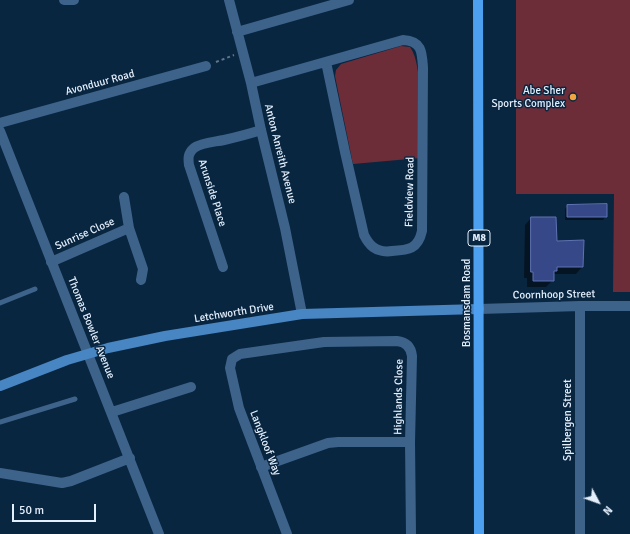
<!DOCTYPE html>
<style>
body{margin:0}
#map{position:relative;width:630px;height:534px;overflow:hidden;background:#092641;font-family:Signika,sans-serif}
canvas{display:block}
.north{position:absolute;left:578px;top:482px;width:40px;height:40px;-webkit-text-stroke:3px #092641;paint-order:stroke;rotate:131deg;font-size:11px;font-weight:700;line-height:16px;text-align:center;color:#e4effc}
.north::after{content:'';display:block;margin:auto;width:14px;height:18px;background:#e4effc;clip-path:polygon(50% 0,100% 100%,50% 72%,0 100%)}
.scale{position:absolute;left:12px;top:504px;width:84px;height:18px;box-sizing:border-box;border:2px solid #e4effc;border-top:0;padding-left:5px;font-size:12px;line-height:14px;white-space:nowrap;color:#e4effc;-webkit-text-stroke:3px #092641;paint-order:stroke}
</style>
<div id="map">
<canvas width="630" height="534"></canvas>
<div class="north">N</div>
<div class="scale">50 m</div>
</div>
<script>
const context = document.querySelector('canvas').getContext('2d');
context.lineJoin = 'round';
function fillPath(path, color) {
  context.fillStyle = color;
  context.fill(path, 'evenodd');
}
function stroke(path, color, width, dash) {
  context.strokeStyle = color;
  context.lineWidth = width;
  context.lineCap = dash ? 'butt' : 'round';
  context.setLineDash(dash || []);
  context.stroke(path);
}
function write(font, color, halo, rows, align = 'center') {
  context.font = font + ' Signika,sans-serif';
  context.lineWidth = 3;
  context.setLineDash([]);
  context.textBaseline = 'middle';
  context.strokeStyle = halo;
  context.fillStyle = color;
  for (const [text, x, y, turn = 0] of rows) {
    context.save();
    context.translate(x, y);
    context.rotate((+turn || 0) * Math.PI / 180);
    context.textAlign = isNaN(turn) ? turn : align;
    if (halo) context.strokeText(text, 0, 0);
    context.fillText(text, 0, 0);
    context.restore();
  }
}
fillPath(new Path2D(`
 M516 0H630V292H613L614 194H516Z
 M401 46 410 47C424 65 420 132 420 158L353 164 335 76 336 70 341 64Z`), '#6c2d39');
fillPath(new Path2D(`
 M568 206 606 216 603 220H565V209Z
 M531 218 582 267 576 274H553V280L546 287H527V278H524L525 225Z`), '#0007');
const building = new Path2D(`
 M607 204V217H567V205Z
 M531 217H556L557 241 584 240 583 267H557V271H554V281H533V272H531Z`);
fillPath(building, '#374888');
stroke(building, '#5f72b3', 1);
stroke(new Path2D(`
 M216 62 234 55`), '#60768b', 2, [3, 3]);
stroke(new Path2D(`
 M0 303 35 289
 M0 422 75 399`), '#3d638a', 5);
stroke(new Path2D(`
 M64 0H74
 M229 0 251 83 261 130 285 228 302 314
 M237 32 349 0
 M251 83 403 40C422 41 422 52 423 68L422 231C418 249 409 250 392 251 386 252 378 251 373 247 369 244 366 239 364 235L345 152 326 62
 M0 123 206 66
 M0 131 159 534
 M124 197 129 228 143 269 141 280
 M51 262 129 228
 M223 267 189 165C188 158 188 153 194 148 202 142 215 142 224 140 237 137 249 134 261 130
 M479 309 580 306H630
 M112 412 191 387
 M261 467 328 443 338 442H410
 M0 473 62 483 71 481 130 458
 M287 534 239 408 230 368 232 359 240 354 324 342 397 341C406 342 411 347 412 356L410 442 411 534
 M580 534V306`), '#3d638a', 10);
stroke(new Path2D(`
 M0 386 67 360 108 348 165 336 302 314 479 309`), '#4785c3', 10);
stroke(new Path2D(`
 M478 0 479 534`), '#4d9ff0', 10);
for (const [x, y, r, color] of [
 [573,97,4,"#f1a540"]
]) {
  const dot = new Path2D();
  dot.arc(x, y, r, 0, 2 * Math.PI);
  context.fillStyle = color;
  context.fill(dot);
  stroke(dot, '#092641', 1.5);
}
for (const [x, y, w] of [
 [479,238,22]
]) {
  const box = new Path2D();
  box.roundRect(x - w / 2, y - 8, w, 16, 3);
  context.fillStyle = '#092641';
  context.fill(box);
  stroke(box, '#e4effc', 1);
}
write('bold 10px', '#e4effc', null, [
 ["M8",479,238]
]);
write('11px', '#e4effc', '#092641', [
 ["Avonduur Road",100,83,-15],
 ["Anton Anreith Avenue",280,154,76],
 ["Fieldview Road",410,192,-89],
 ["Arunside Place",212,193,72],
 ["Sunrise Close",85,234,-24],
 ["Coornhoop Street",554,295,-1],
 ["Bosmansdam Road",467,303,-90],
 ["Letchworth Drive",234,313,-9],
 ["Thomas Bowler Avenue",91,328,68],
 ["Highlands Close",399,397,-89],
 ["Spilbergen Street",568,420,-90],
 ["Langkloof Way",265,443,69]
]);
write('11px', '#e4effc', '#092641', [
 ["Abe Sher",565,91],
 ["Sports Complex",565,104]
], 'right');
</script>
